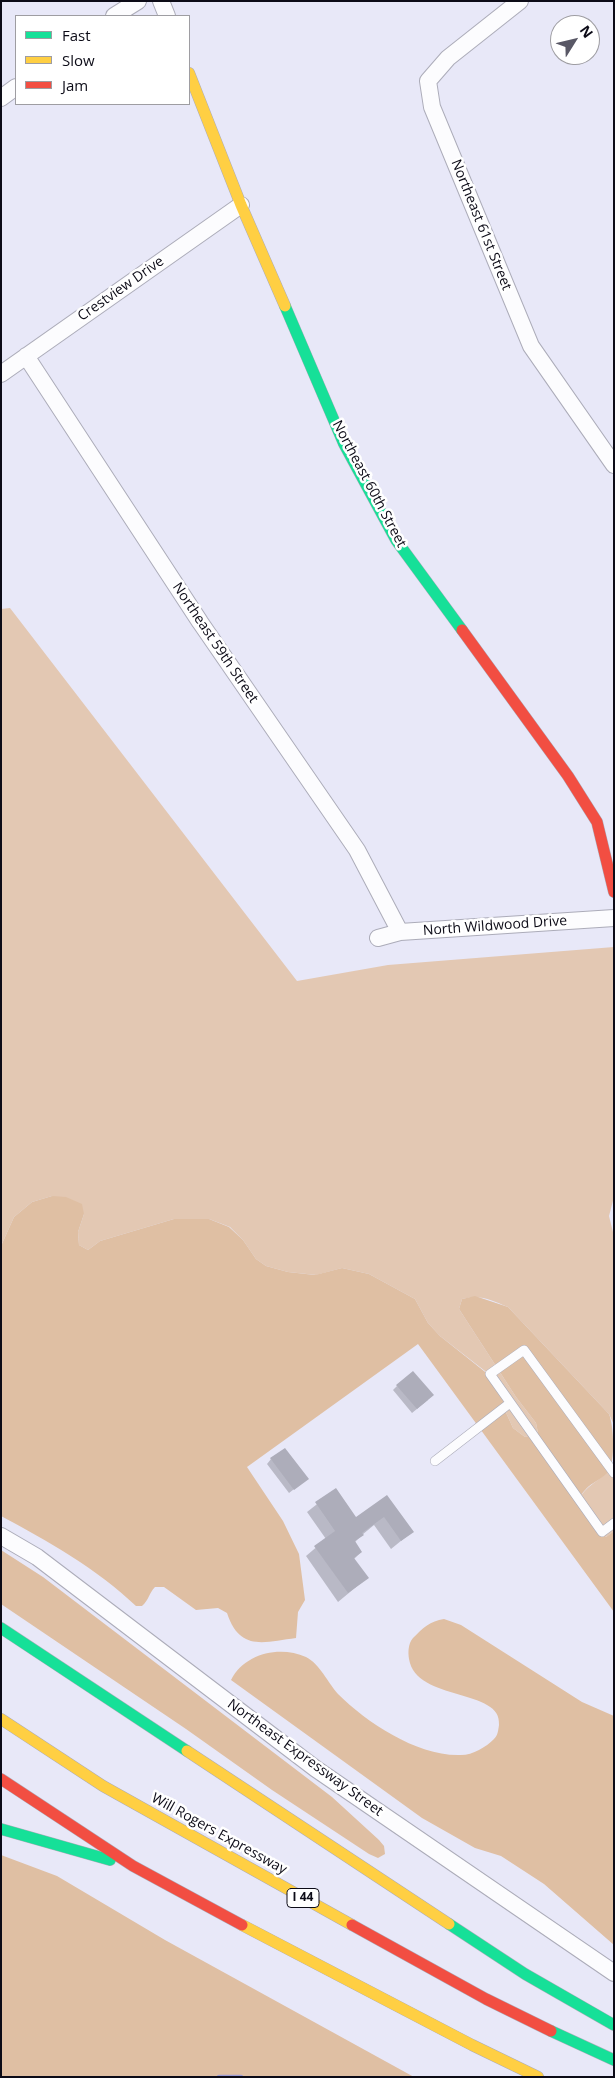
<!DOCTYPE html>
<style>
body{margin:0}
#map{position:relative;width:615px;height:2078px;overflow:hidden;background:#e8e8f8;font-family:"Open Sans",sans-serif}
canvas{display:block}
.frame{position:absolute;inset:0;border:2px solid #0c0b17;pointer-events:none}
.legend{position:absolute;left:15px;top:15px;width:175px;height:90px;box-sizing:border-box;background:#fff;border:1px solid #9e9da2;margin:0;padding:6px 9px;list-style:none;font-size:15px;color:#0c0b17}
.legend li{display:flex;align-items:center;gap:10px;height:25px}
.legend b{width:25px;border:1px solid #9e9da2}
.north{position:absolute;left:550px;top:15px;width:50px;height:50px;box-sizing:border-box;background:#fff;border:1px solid #9e9da2;border-radius:50%;rotate:54deg;font-size:14px;font-weight:700;line-height:20px;text-align:center;color:#0c0b17}
.north::after{content:'';display:block;margin:auto;width:18px;height:22px;background:#595866;clip-path:polygon(50% 0,100% 100%,50% 72%,0 100%)}
</style>
<div id="map">
<canvas width="615" height="2078"></canvas>
<div class="frame"></div>
<ul class="legend">
<li><b style="height:6px;background:#16e098"></b>Fast</li>
<li><b style="height:6px;background:#ffcf43"></b>Slow</li>
<li><b style="height:6px;background:#f24e42"></b>Jam</li>
</ul>
<div class="north">N</div>
</div>
<script>
const context = document.querySelector('canvas').getContext('2d');
context.lineJoin = 'round';
function fillPath(path, color) {
  context.fillStyle = color;
  context.fill(path, 'evenodd');
}
function stroke(path, color, width, dash) {
  context.strokeStyle = color;
  context.lineWidth = width;
  context.lineCap = dash ? 'butt' : 'round';
  context.setLineDash(dash || []);
  context.stroke(path);
}
function write(font, color, halo, rows, align = 'center') {
  context.font = font + ' "Open Sans",sans-serif';
  context.lineWidth = 5;
  context.setLineDash([]);
  context.textBaseline = 'middle';
  context.strokeStyle = halo;
  context.fillStyle = color;
  for (const [text, x, y, turn = 0] of rows) {
    context.save();
    context.translate(x, y);
    context.rotate((+turn || 0) * Math.PI / 180);
    context.textAlign = isNaN(turn) ? turn : align;
    if (halo) context.strokeText(text, 0, 0);
    context.fillText(text, 0, 0);
    context.restore();
  }
}
fillPath(new Path2D(`
 M10 608 297 981 388 965 614 947V1197L609 1216 614 1236V1425L609 1414 508 1307C491 1300 481 1294 462 1299L459 1309 516 1397 536 1423 538 1433 525 1437 513 1428 503 1406 494 1378 440 1336 428 1323 415 1299 369 1274 342 1268 316 1275 288 1272 266 1266 256 1259 243 1240 230 1227 209 1219H174L100 1241 88 1250 79 1245 78 1232 84 1214 52 1196 32 1202 14 1217 1 1246V609Z
 M614 1460V1531L606 1537 584 1513 578 1501C588 1481 606 1481 614 1460Z`), '#e3c8b3');
fillPath(new Path2D(`
 M52 1196 66 1197 82 1204 84 1214 78 1232 79 1245 88 1250 100 1241 174 1219H209L229 1227 243 1240 256 1259 266 1266 288 1272 315 1275 342 1268 369 1274 415 1299 428 1323 440 1336 494 1379 503 1393V1406L513 1428 525 1437 538 1433 536 1423 516 1397 459 1309 462 1299 475 1296 508 1307 609 1414C614 1426 615 1461 609 1471 597 1484 587 1482 578 1501L584 1513 606 1537 614 1531V1612L418 1344 247 1467 283 1521 299 1554 305 1600 298 1612 296 1638C264 1642 240 1652 227 1613L218 1608 196 1610 164 1587H155C149 1593 149 1600 142 1606H136C97 1569 48 1541 1 1516V1246L14 1217 32 1202Z
 M1 1550 43 1577 332 1797 379 1840 384 1846 385 1854 378 1858 369 1854 272 1790 186 1729 1 1604Z
 M444 1619 461 1625 582 1702 614 1716V1945L544 1884 501 1856 475 1848 422 1818 231 1680C244 1654 279 1645 306 1657 320 1664 328 1683 338 1694 367 1723 419 1757 461 1755 473 1755 486 1747 494 1739 498 1735 498 1731 499 1725 503 1688 416 1702 409 1659 408 1652 408 1644 413 1638 423 1628 430 1621 444 1619Z
 M1 1855 57 1876 165 1940 414 2077H1Z`), '#dfbfa3');
fillPath(new Path2D(`
 M397 1386 428 1400 412 1413 393 1390Z
 M271 1459 302 1483 289 1493 267 1464Z
 M335 1490 356 1519 387 1497 412 1532 391 1549 374 1525 362 1535 354 1543 361 1552 354 1559 367 1578 338 1602 306 1556 326 1539 307 1512Z`), '#0003');
stroke(new Path2D(`
 M219 2077H241`), '#9e9dd4', 4.5);
fillPath(new Path2D(`
 M413 1371 434 1395 417 1409 396 1385Z
 M285 1448 309 1479 294 1490 270 1458Z
 M336 1488 356 1517 387 1495 414 1532 401 1541 384 1517 362 1533 364 1535 355 1541 362 1552 354 1558 369 1578 348 1593 314 1546 335 1531 315 1502Z`), '#adadba');
const lane = new Path2D(`
 M435 1461 510 1403
 M614 1473 524 1350 490 1374 602 1532 614 1523`);
const street = new Path2D(`
 M161 1 167 16
 M520 1 448 58 428 81 432 107 531 346 614 465
 M114 16 138 1
 M1 98 16 87
 M26 356 200 622 357 850 400 932
 M1 374 241 205
 M378 938 400 932 614 918
 M1 1536 37 1557 316 1769 614 1973`);
const fast = new Path2D(`
 M285 306 344 444 396 540 462 630
 M1 1628 187 1751
 M1 1829 110 1860
 M449 1924 525 1974 614 2025
 M551 2031 614 2060`);
const slow = new Path2D(`
 M189 73 241 205 285 306
 M1 1719 103 1786 352 1925
 M187 1751 449 1924
 M242 1925 472 2045 538 2077`);
const jam = new Path2D(`
 M462 630 568 776 597 822 614 892
 M1 1779 133 1866 242 1925
 M352 1925 486 1999 551 2031`);
stroke(lane, '#acacb9', 10);
stroke(street, '#acacb9', 18);
stroke(fast, '#acacb9', 12);
stroke(slow, '#acacb9', 12);
stroke(jam, '#acacb9', 12);
stroke(lane, '#fcfcfe', 9);
stroke(street, '#fcfcfe', 16);
stroke(fast, '#16e098', 11);
stroke(slow, '#ffcf43', 11);
stroke(jam, '#f24e42', 11);
for (const [x, y, w] of [
 [303,1898,32]
]) {
  const box = new Path2D();
  box.roundRect(x - w / 2, y - 9.5, w, 19, 4);
  context.fillStyle = '#fff';
  context.fill(box);
  stroke(box, '#0c0b17', 1);
}
write('bold 12px', '#0c0b17', null, [
 ["I 44",303,1898]
]);
write('14px', '#0c0b17', '#fff', [
 ["Northeast 61st Street",481,225,68],
 ["Crestview Drive",121,289,-35],
 ["Northeast 60th Street",369,484,62],
 ["Northeast 59th Street",215,643,56],
 ["North Wildwood Drive",495,926,-4],
 ["Northeast Expressway Street",305,1758,36],
 ["Will Rogers Expressway",219,1834,29]
]);
</script>
